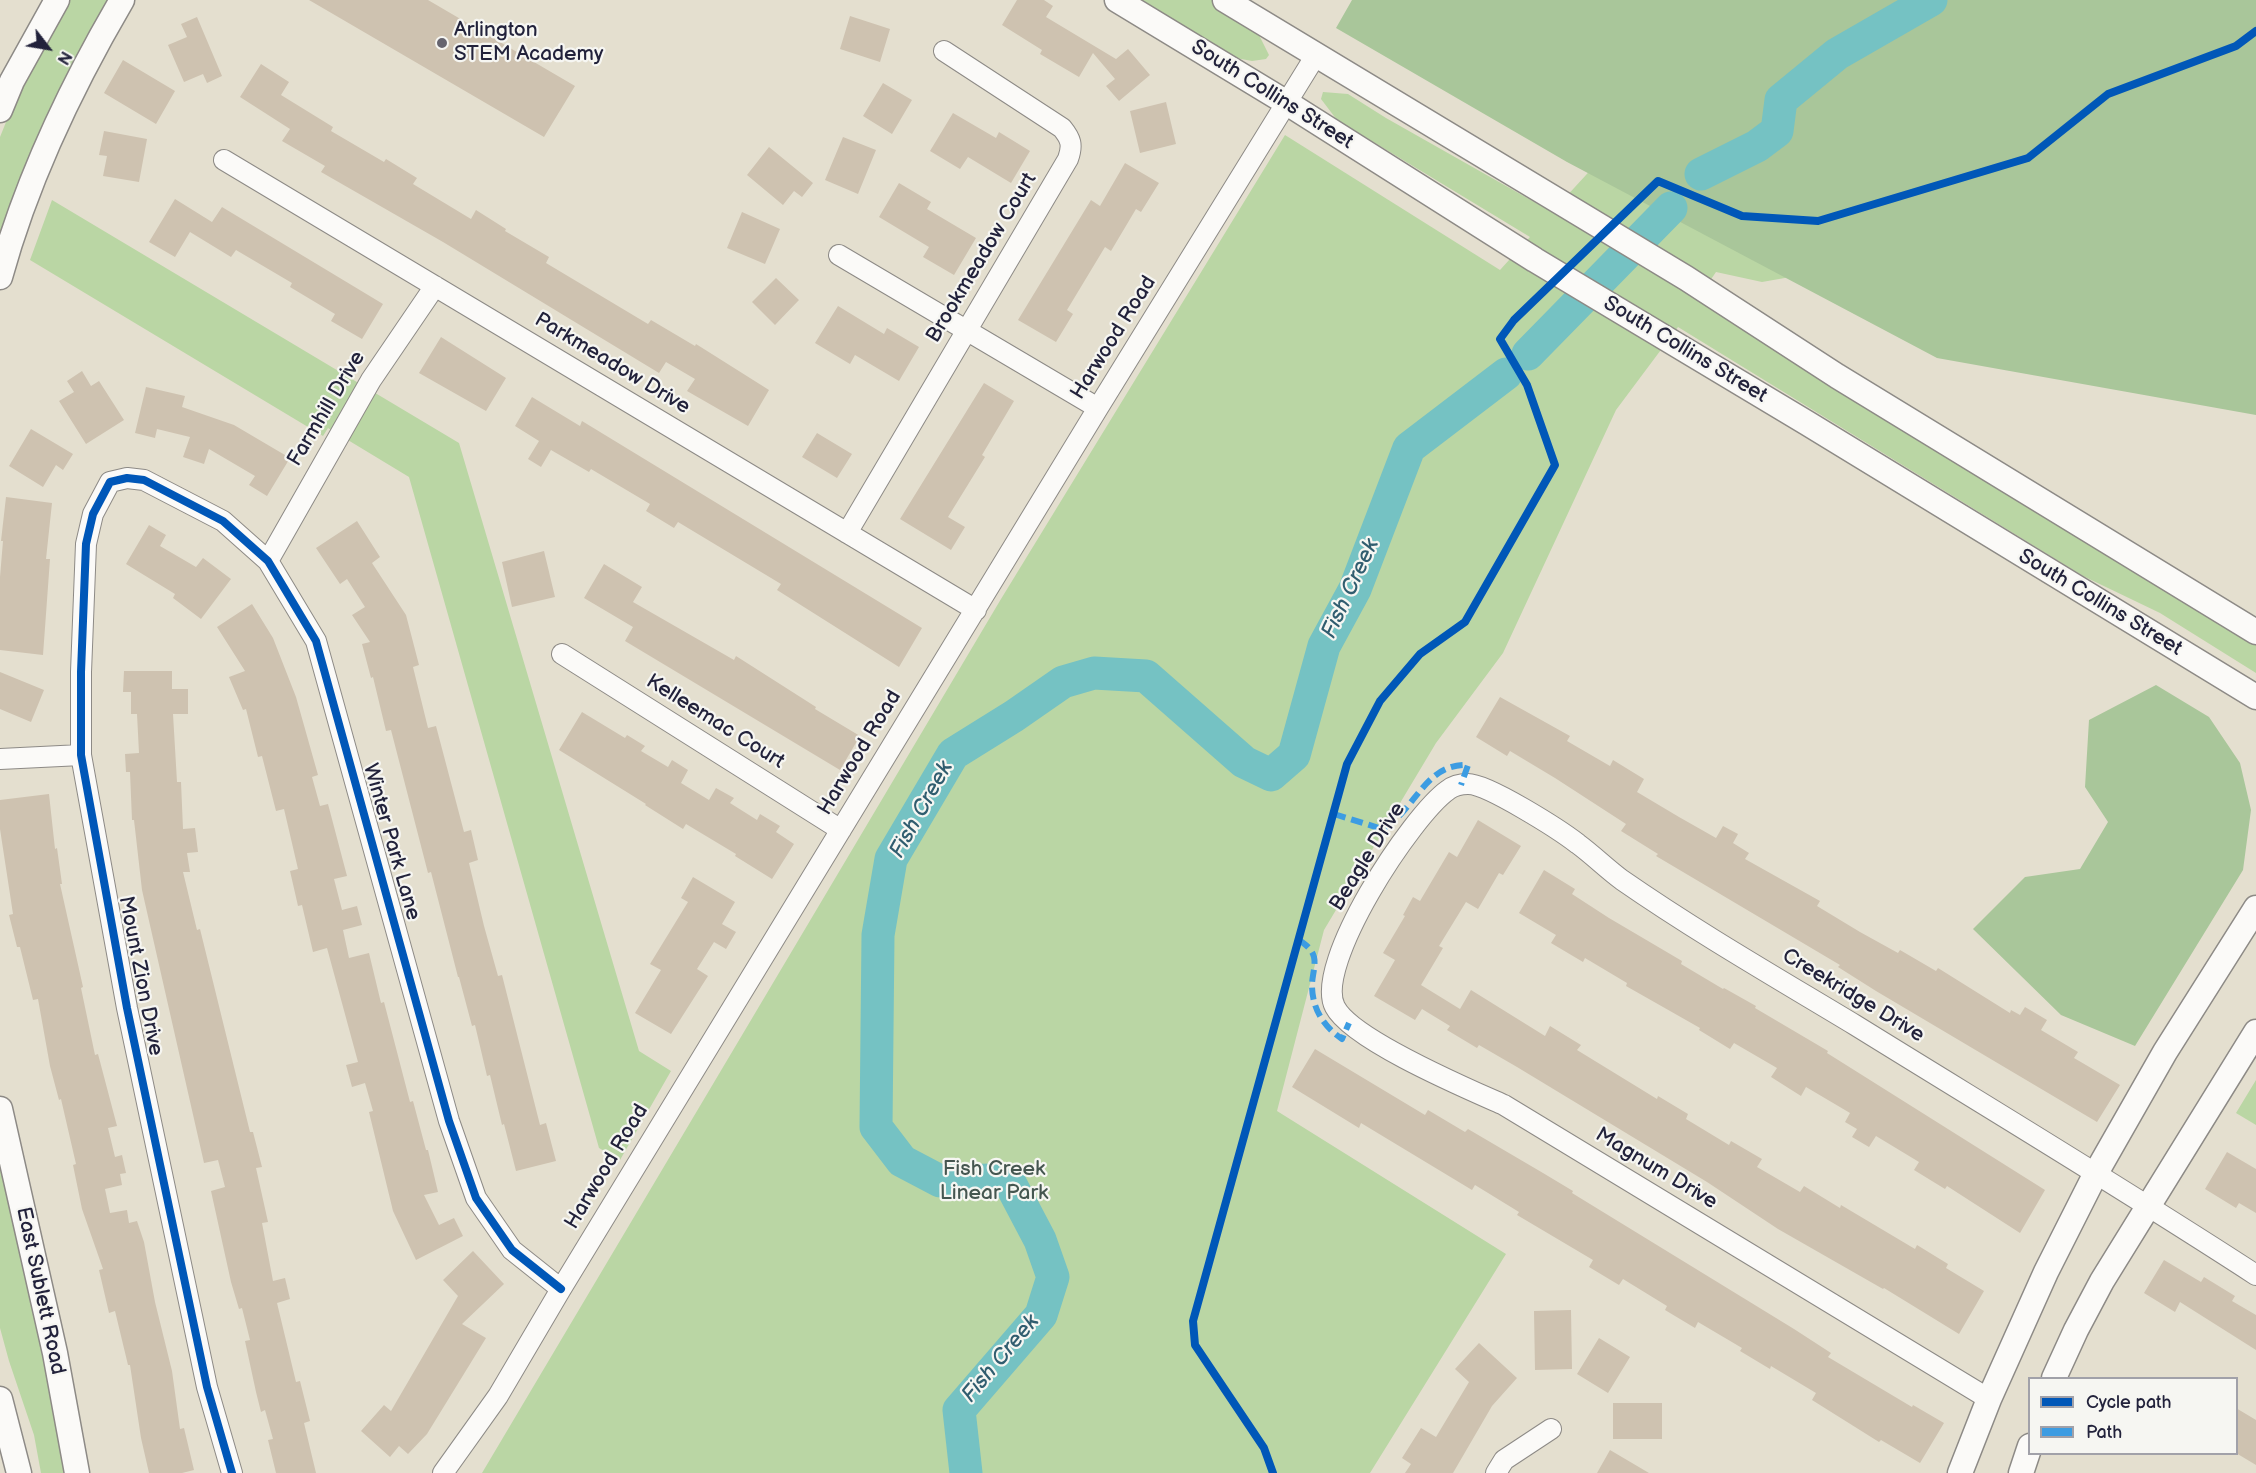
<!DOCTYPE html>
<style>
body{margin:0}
#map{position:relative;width:2256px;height:1473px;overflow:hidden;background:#e4dfcf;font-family:"Balsamiq Sans",sans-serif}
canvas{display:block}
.legend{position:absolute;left:2028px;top:1377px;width:210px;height:78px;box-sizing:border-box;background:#f6f6f2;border:2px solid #a1a1a9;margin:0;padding:8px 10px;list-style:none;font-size:18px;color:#22223b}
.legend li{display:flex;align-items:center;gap:12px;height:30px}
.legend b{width:30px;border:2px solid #a1a1a9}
.north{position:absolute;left:18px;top:18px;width:60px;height:60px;-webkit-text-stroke:4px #f6f6f2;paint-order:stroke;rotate:121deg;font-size:16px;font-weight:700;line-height:24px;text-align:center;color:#22223b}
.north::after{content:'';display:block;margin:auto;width:21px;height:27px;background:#22223b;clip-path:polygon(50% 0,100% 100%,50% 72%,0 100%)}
</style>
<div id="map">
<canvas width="2256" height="1473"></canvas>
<ul class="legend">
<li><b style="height:8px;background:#0057b8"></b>Cycle path</li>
<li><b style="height:8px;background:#3c9ce2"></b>Path</li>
</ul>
<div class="north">N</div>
</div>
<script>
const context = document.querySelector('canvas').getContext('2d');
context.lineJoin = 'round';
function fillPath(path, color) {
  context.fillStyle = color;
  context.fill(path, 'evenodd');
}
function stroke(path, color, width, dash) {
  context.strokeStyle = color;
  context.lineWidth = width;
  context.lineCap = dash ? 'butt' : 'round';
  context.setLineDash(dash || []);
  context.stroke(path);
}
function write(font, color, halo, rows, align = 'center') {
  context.font = font + ' "Balsamiq Sans",sans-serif';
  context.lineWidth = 4.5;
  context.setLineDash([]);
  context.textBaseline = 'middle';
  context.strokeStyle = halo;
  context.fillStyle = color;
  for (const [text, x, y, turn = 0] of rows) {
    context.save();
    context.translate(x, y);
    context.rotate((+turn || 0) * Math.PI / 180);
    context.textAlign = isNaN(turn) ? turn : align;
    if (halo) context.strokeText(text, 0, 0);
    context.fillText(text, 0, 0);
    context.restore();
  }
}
fillPath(new Path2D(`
 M69 0H110L40 133 0 233V137L21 85Z
 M1140 0H1212L1255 27 1269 55 1266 59 1252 61 1236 58Z
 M2256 0 2035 234 1762 282 1716 272 1697 300 2256 643V673L2160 613 2083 576 1678 327 1616 410 1503 653 1436 743 1324 930 1277 1111 1506 1254 1370 1473H482L1001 599 1285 135 1500 270 1530 237 1337 120 1321 99 1323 92 1348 94 1386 118 1552 212 1597 163Z
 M52 200 459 443 639 1051 671 1071 620 1160 599 1148 409 477 328 428 323 436 30 260Z
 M2256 1080V1125L2236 1113Z
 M0 1162 69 1473H41L34 1435 9 1361 0 1328Z`), '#bad6a4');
fillPath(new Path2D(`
 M1352 0H2256V415L1937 358 1567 162 1336 28Z
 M2156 685 2209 717 2240 763 2251 810 2243 870 2135 1046 2061 1015 1973 929 2025 877 2080 869 2108 822 2085 787 2089 720Z`), '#a9c69a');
stroke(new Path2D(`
 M1701 174 1757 146 1777 131 1781 100 1837 54 1931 0
 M1528 354 1671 208
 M966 1473 959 1410 1041 1315 1053 1277 1040 1240 1010 1183 994 1180 940 1181 902 1161 876 1127 878 935 891 859 953 754 1014 716 1063 682 1094 673 1146 676 1244 762 1271 775 1294 755 1324 646 1355 589 1409 448 1506 374`), '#75c2c3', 33);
fillPath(new Path2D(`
 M309 0H428L575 86 544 137Z
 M1017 0H1044L1053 6 1046 17 1116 59 1128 49 1150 75 1119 101 1106 86 1115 79 1093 53 1079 77 1040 54 1042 50 1002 25Z
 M850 16 890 29 880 62 840 49Z
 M197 17 222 76 207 83 203 74 184 82 168 45 187 37 181 24Z
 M123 60 175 91 156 124 104 93Z
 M261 64 289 82 281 95 333 127 331 131 384 162 386 159 417 178 413 184 471 219 476 210 506 229 505 231 549 257 546 263 648 324 651 320 695 346 696 344 769 390 748 426 687 391 695 379 666 362 659 373 443 242 321 172 325 166 282 141 290 129 240 97Z
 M883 83 912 100 892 134 863 116Z
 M1166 102 1176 144 1140 153 1130 111Z
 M953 113 996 138 999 132 1030 151 1011 183 968 157 960 169 930 151Z
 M104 131 147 139 139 182 103 176 107 156 99 155Z
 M843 137 876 150 858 194 825 180Z
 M769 147 813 183 802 197 794 191 783 205 747 175Z
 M1125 163 1159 183 1141 212 1136 209 1111 251 1105 247 1067 310 1073 314 1056 342 1018 320 1091 200 1100 206Z
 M899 183 931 202 927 209 976 238 954 275 923 257 929 247 879 217Z
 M175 199 212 222 222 207 383 304 362 339 331 321 335 314 290 287 292 283 236 250 231 257 190 232 175 257 149 242Z
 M742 212 780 229 765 264 727 248Z
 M776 278 799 300 775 325 752 302Z
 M838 306 884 334 887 328 919 347 899 381 855 355 850 364 815 343Z
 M441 337 506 378 486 411 419 373Z
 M82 371 91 386 99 381 124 420 86 444 59 401 74 392 67 381Z
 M984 383 1014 401 982 455 985 457 948 517 965 527 951 550 900 519Z
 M146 387 185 396 182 407 234 425 290 458 267 496 249 485 255 476 209 449 204 464 183 457 190 437 157 429 155 438 135 433Z
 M532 397 580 426 582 421 922 628 899 667 777 590 781 584 678 522 674 528 646 511 650 504 591 469 589 472 551 450 541 467 528 459 539 441 515 426Z
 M31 429 73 454 63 470 56 465 43 487 9 466Z
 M817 433 852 454 837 478 802 457Z
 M6 497 52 503 46 559H50L43 655 0 650V577L3 541H1Z
 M357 521 380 557 372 563 406 615 419 665 413 667 428 728 436 726 464 832 471 830 478 860 469 863 484 926 498 976 502 975 540 1125 546 1123 556 1161 516 1171 504 1124 502 1125 490 1075 487 1076 475 1025 472 1026 459 977H458L431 872 428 873 391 730 386 731 373 677 371 678 362 644 370 642 352 615 365 607 347 579 340 584 316 548Z
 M149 525 166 535 160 546 196 567 203 558 231 579 201 619 173 598 175 594 126 564Z
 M544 551 555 597 512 607 502 562Z
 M604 564 642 587 633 602 734 660 736 656 816 707 815 709 860 736 840 770 625 641 633 627 584 598Z
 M252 604 273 638 296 697 318 775 312 777 320 806 328 804 347 876 334 879 342 910 357 906 362 925 343 930 349 958 369 953 381 1003 384 1002 410 1102 413 1101 426 1150H428L438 1192 424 1195 439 1225 454 1218 463 1236 416 1260 393 1211 369 1112 373 1111 365 1083 352 1087 346 1065 358 1062 327 948 313 952 302 905 298 906 290 871 298 869 284 809 276 811 262 756 258 757 246 709 243 710 229 677 245 671 217 627Z
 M124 671H172V689H188V714H173L177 782H181L183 829 195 828 198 852 187 853 190 872H183L197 930 200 929 250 1132H253L262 1167 256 1168 268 1222 262 1223 273 1281 285 1278 290 1299 277 1303 296 1382 300 1381 310 1421 304 1423 316 1473H276L268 1440 273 1439 265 1410 261 1412 256 1392 245 1341 250 1340 242 1308 239 1309 231 1282 211 1191 225 1187 218 1160 204 1163 142 890 134 820H132L130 772H126L125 754 139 753 137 714H131V692H123Z
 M0 672 44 690 31 722 0 709Z
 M1500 697 1570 736 1567 741 1610 766 1613 760 1644 779 1637 792 1679 817 1716 838 1723 826 1738 834 1733 843 1749 853 1745 859 1820 901 1817 906 1860 932 1898 953 1900 950 1936 971 1938 968 2010 1013 2011 1010 2020 1015 2025 1007 2047 1020 2041 1030 2078 1052 2074 1058 2120 1085 2097 1122 1876 991 1838 967 1840 965 1656 856 1658 854 1621 831 1626 824 1555 778 1510 751 1507 756 1476 737Z
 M582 712 625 738 627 735 645 746 641 751 668 767 672 760 688 770 681 783 709 800 716 788 734 798 730 803 757 820 760 814 780 826 776 832 794 844 772 879 735 856 736 854 686 824 683 829 645 805 646 804 559 750Z
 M49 794 55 849 57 848 62 884H60L83 987 81 988 95 1055 98 1054 117 1126 108 1128 115 1157 122 1155 126 1173 120 1174 122 1185 105 1189 110 1213 127 1210 129 1223 137 1221 144 1242 155 1302 172 1371 180 1429 184 1428 194 1470 182 1473H149L141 1438 130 1365H128L115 1311 109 1313 99 1270 103 1269 82 1209 73 1165 76 1164 61 1099 59 1100 50 1066 38 999 33 1000 20 947H17L9 915 13 914 0 829V800Z
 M1478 820 1521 846 1503 875 1499 873 1478 909 1466 902 1439 946 1443 948 1421 985 1460 1009 1471 990 1545 1036 1550 1026 1581 1045 1577 1050 1657 1099 1658 1096 1688 1114 1686 1119 1729 1145 1731 1141 1762 1159 1757 1167 1800 1192 1804 1186 1840 1208 1841 1205 1915 1249 1917 1245 1948 1264 1946 1268 1984 1291 1959 1334 1884 1288 1883 1289 1778 1229 1707 1182 1517 1067 1479 1045 1477 1048 1447 1030 1450 1026 1422 1009 1415 1020 1374 996 1395 960 1383 953 1405 916 1403 915 1413 897 1420 901 1449 852 1457 857Z
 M1544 870 1575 889 1572 894 1609 918 1682 961 1681 964 1723 989 1724 988 1756 1006 1755 1008 1828 1051 1827 1053 2045 1190 2020 1233 1947 1186 1945 1189 1914 1170 1919 1162 1876 1136 1869 1147 1852 1137 1857 1129 1845 1122 1850 1113 1806 1087 1801 1096 1771 1077 1777 1068 1734 1043 1730 1049 1699 1030 1700 1028 1626 986 1627 983 1585 958 1583 962 1551 943 1556 935 1519 913Z
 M693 877 735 902 722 924 736 932 726 949 714 942 697 969 708 976 671 1034 635 1013 661 970 650 964 688 902 681 898Z
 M1315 1049 1425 1115 1428 1110 1465 1132 1468 1129 1543 1173 1573 1191 1572 1193 1794 1329 1831 1353 1828 1357 1912 1407 1913 1405 1944 1423 1920 1463 1881 1440 1879 1442 1812 1400 1816 1393 1771 1366 1770 1369 1740 1351 1742 1348 1698 1322 1695 1328 1665 1310 1667 1306 1623 1279 1619 1285 1589 1267 1593 1260 1517 1215 1519 1212 1475 1185 1472 1190 1361 1123 1359 1128 1292 1087Z
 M2227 1152 2256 1169V1213L2239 1203 2236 1208 2205 1189Z
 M473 1251 504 1284 462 1324 486 1338 427 1434 408 1454 399 1446 390 1457 361 1431 384 1405 391 1411 458 1296 443 1280Z
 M2164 1260 2201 1282 2204 1277 2235 1296 2232 1301 2256 1315V1350L2180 1302 2175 1312 2144 1293Z
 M1571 1310 1572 1369 1535 1370 1534 1311Z
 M1599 1338 1630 1357 1608 1393 1577 1374Z
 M1479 1343 1517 1378 1492 1406 1453 1473H1405L1411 1464 1402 1458 1421 1428 1436 1437 1469 1382 1455 1369Z
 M1613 1403H1662V1439H1613Z
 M2236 1408 2256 1420V1465L2236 1453Z
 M1610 1450 1649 1473H1597Z`), '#cec2b0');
const minor = new Path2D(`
 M224 160 976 610
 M839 255 1098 408
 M847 533 1068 159C1073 145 1071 139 1062 128L944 51
 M268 561 371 380 435 286
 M562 654 841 830
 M0 759 81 755
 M1989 1399 1504 1105C1468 1089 1352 1040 1335 1007 1313 965 1412 815 1448 790 1453 786 1461 784 1468 784 1488 784 1560 830 1578 844 1593 855 1607 869 1622 880 1697 932 1777 978 1855 1025 1989 1108 2124 1189 2256 1275
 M232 1473 207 1387 127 1008 81 755V672L86 544 93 514 110 482 127 478 144 480 223 521 268 561 316 641 449 1121 476 1198 512 1250 561 1289
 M443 1473 498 1396 561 1289 1098 408 1316 55
 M1496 1473 1504 1460 1551 1429`);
const major = new Path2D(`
 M1117 0 1287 103 1535 260 1807 423 2256 697
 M1225 0 1686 278 1837 376 2256 632
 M0 110 12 81 57 0
 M0 277C27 179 71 87 122 0
 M0 1109 55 1353 77 1473
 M2054 1378 2076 1330 2102 1281 2256 1032
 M0 1399 19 1473
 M1960 1473 1989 1399 2046 1272 2096 1173 2165 1052 2256 908
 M2021 1473 2030 1446`);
stroke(minor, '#8d8a86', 22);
stroke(major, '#8d8a86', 27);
stroke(minor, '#fbfaf8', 20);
stroke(major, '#fbfaf8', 24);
stroke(new Path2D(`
 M1334 814 1382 829C1415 812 1424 763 1468 765L1461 785
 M1299 940C1305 944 1312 949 1314 957 1316 966 1312 976 1312 985 1312 1008 1323 1026 1342 1039L1349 1023`), '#3c9ce2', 6, [12, 6]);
stroke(new Path2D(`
 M232 1473 207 1387 127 1008 81 755V672L86 544 93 514 110 482 127 478 144 480 223 521 268 561 316 641 449 1121 476 1198 512 1250 561 1289
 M1273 1473 1264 1448 1195 1345 1193 1321 1347 764 1380 701 1420 654 1465 622 1555 465 1527 385 1500 339 1514 320 1658 181 1742 216 1818 221 2028 158 2108 94 2236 46 2256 31`), '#0057b8', 8);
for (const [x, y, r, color] of [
 [442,43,6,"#66646f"]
]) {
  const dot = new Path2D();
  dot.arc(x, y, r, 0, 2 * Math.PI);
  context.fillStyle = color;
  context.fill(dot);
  stroke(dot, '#f6f6f2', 2);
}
write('21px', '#22223b', '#f6f6f2', [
 ["Arlington",454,31],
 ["STEM Academy",454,55]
], 'left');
write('21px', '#22223b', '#f6f6f2', [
 ["South Collins Street",1272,95,32],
 ["Brookmeadow Court",982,258,-59],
 ["Harwood Road",1114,338,-58],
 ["South Collins Street",1685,350,31],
 ["Parkmeadow Drive",612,364,31],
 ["Farmhill Drive",327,409,-59],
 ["South Collins Street",2100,603,31],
 ["Kelleemac Court",715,722,32],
 ["Harwood Road",860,753,-59],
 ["Winter Park Lane",391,842,74],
 ["Beagle Drive",1368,857,-58],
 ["Mount Zion Drive",140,976,79],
 ["Creekridge Drive",1853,996,31],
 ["Harwood Road",607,1167,-59],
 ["Magnum Drive",1656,1169,31],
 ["East Sublett Road",40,1291,78]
]);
write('21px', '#455650', '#f6f6f2', [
 ["Fish Creek",994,1170],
 ["Linear Park",994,1194]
]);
write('italic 22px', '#305d6f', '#f6f6f2', [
 ["Fish Creek",1351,589,-65],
 ["Fish Creek",922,810,-61],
 ["Fish Creek",1001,1359,-50]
]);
</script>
